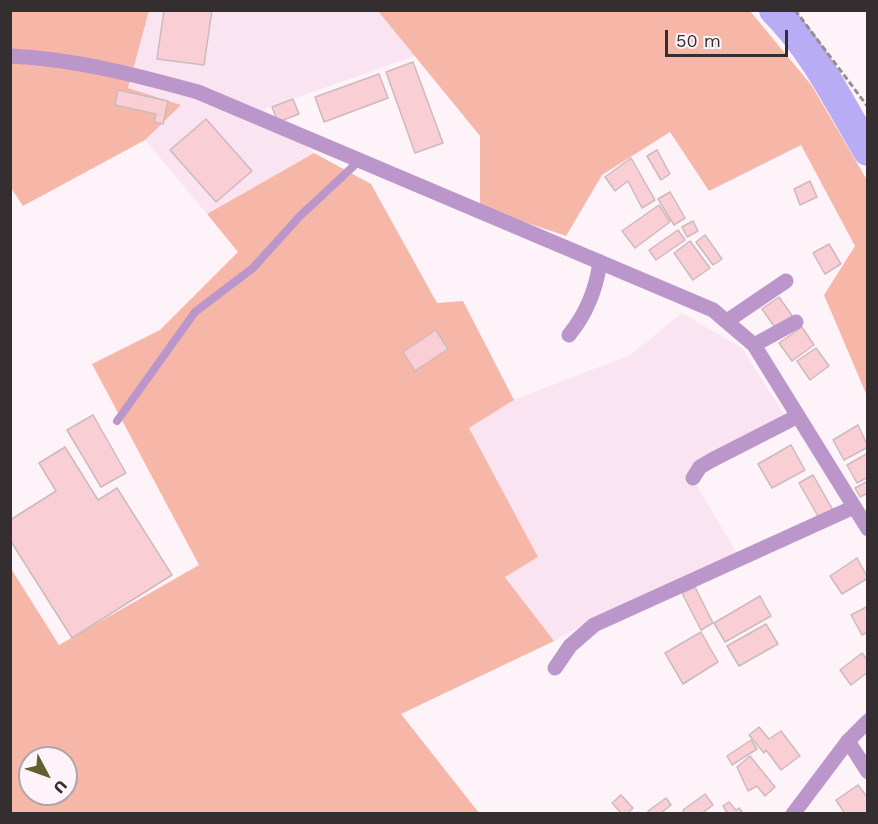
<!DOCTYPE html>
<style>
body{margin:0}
#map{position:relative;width:878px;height:824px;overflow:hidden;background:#fff3fa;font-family:"Work Sans",sans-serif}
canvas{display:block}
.frame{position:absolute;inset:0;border:12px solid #342e31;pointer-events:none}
.north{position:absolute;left:18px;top:746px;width:60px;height:60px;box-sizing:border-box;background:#fff3fa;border:2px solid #aea4aa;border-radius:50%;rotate:131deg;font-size:16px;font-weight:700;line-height:24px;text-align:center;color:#342e31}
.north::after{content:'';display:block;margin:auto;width:21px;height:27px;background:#61612e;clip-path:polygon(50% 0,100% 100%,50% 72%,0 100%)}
.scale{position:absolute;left:665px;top:30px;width:123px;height:27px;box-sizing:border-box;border:3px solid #342e31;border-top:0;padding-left:8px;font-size:18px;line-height:21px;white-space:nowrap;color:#342e31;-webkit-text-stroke:4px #fff3fa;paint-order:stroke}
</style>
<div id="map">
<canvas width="878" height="824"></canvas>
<div class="frame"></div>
<div class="north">U</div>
<div class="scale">50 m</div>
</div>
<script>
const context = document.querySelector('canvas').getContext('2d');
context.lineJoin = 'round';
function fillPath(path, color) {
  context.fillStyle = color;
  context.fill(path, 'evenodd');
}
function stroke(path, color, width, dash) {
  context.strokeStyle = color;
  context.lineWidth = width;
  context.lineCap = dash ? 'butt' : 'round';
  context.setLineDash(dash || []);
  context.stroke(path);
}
fillPath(new Path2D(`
 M149 11H378L415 56 264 109 314 153 207 214 145 140 180 106 128 89Z
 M682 313 742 348 789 422 690 474 742 562 591 620 554 641 505 576 538 557 469 428 514 400 630 355Z`), '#fbe4f1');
fillPath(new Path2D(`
 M10 11H149L128 88 181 105 145 140 23 206 11 188Z
 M378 11H750L812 86 867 180V396L824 295 855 246 801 145 709 191 670 132 602 175 566 236 480 207V136Z
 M314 153 371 184 437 303 463 301 514 400 469 428 538 557 505 577 554 641 401 714 479 813H11L10 567 59 645 199 565 92 364 160 330 238 252 207 214ZM30 758H66V794H30Z`), '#f6b7a9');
stroke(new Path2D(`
 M774 10C817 54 837 99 868 151`), '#b8adf4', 30);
const building = new Path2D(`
 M164 10H212L204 65 157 59Z
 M413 62 443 143 415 153 386 72Z
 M379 74 388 98 324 122 315 97Z
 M118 90 168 101 163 124 154 122 156 114 115 105Z
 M293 99 299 114 278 122 272 107Z
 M206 119 252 171 216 202 170 150Z
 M657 150 670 174 661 180 647 156Z
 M631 158 655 200 642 208 628 181 615 191 605 177Z
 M810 181 817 197 800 205 794 189Z
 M670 192 685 218 674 225 658 199Z
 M659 205 670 222 635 248 622 231Z
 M693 221 698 231 687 237 682 227Z
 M678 230 685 240 656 260 649 250Z
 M705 235 722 259 713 265 696 242Z
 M690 241 710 268 693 280 674 253Z
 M829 244 841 264 825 274 813 253Z
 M779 297 793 317 776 329 762 309Z
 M802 327 814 345 792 361 779 343Z
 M436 330 448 349 415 371 403 352Z
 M816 348 829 366 810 380 797 361Z
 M93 415 126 473 101 487 67 430Z
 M858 425 868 447 844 460 833 440Z
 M791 445 805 470 772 488 758 464Z
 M65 447 98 500 117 488 172 575 72 638 10 540V520L56 491 39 463Z
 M868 453V477L857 483 847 465Z
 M813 475 833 510 819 518 799 483Z
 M868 481V493L860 497 855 488Z
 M857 558 868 578 842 594 830 576Z
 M695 587 713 623 701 630 682 593Z
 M760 596 771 616 725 642 714 623Z
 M868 606V632L862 635 851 615Z
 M766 624 778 644 739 666 727 646Z
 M701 632 718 662 683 684 665 653Z
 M862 653 868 661V672L851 685 840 670Z
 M759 727 769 739 781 731 800 756 781 770 766 750 764 753 749 735Z
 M751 740 757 749 732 765 727 756Z
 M750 756 775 787 765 796 757 786 748 791 737 767Z
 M858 785 868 798V814H845L836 800Z
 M705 794 713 805 701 814H685L683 810Z
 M621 795 633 808 627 814H622L612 803Z
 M666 798 671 805 660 814H650L648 811Z
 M729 802 736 810 739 808 743 813 728 814 723 806Z`);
fillPath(building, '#faced5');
stroke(building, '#ccbabd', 1.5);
stroke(new Path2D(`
 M795 10 868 107`), '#968d92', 3, [6, 3]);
stroke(new Path2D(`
 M117 421 195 312 253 268 300 216 360 160`), '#bb96ca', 8);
stroke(new Path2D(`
 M727 321 786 281
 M569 335C587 313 596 290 600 262
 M754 345 796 322
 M693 478 700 467 712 460 798 416
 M555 668 570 646 594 625 854 507
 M848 741 868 772`), '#bb96ca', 15);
stroke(new Path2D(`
 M10 56C75 59 136 75 198 92L713 310 754 345 868 529
 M793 814 848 741 868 721`), '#bb96ca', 15);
</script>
